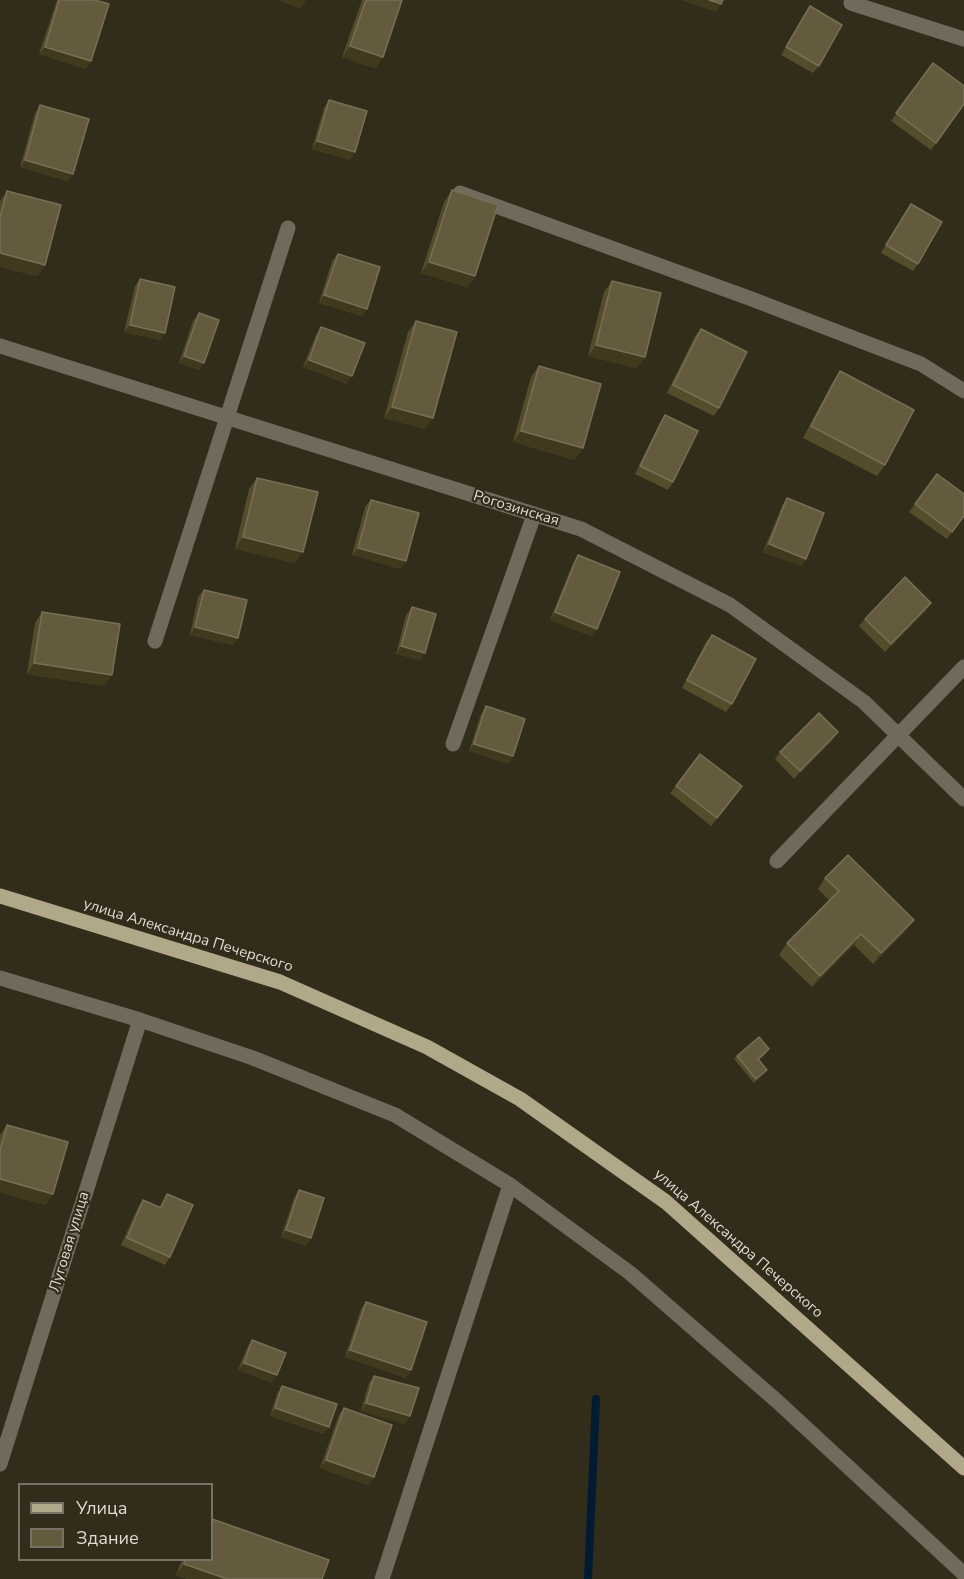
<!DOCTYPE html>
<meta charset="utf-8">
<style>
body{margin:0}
#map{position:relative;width:964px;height:1579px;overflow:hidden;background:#322c1b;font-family:"Nunito Sans",sans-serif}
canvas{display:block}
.legend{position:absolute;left:18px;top:1483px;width:195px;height:78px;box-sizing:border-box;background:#322c1b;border:2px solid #777264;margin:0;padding:8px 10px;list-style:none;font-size:18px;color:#dfdcd1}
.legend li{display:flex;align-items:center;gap:12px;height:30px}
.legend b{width:30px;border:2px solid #777264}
</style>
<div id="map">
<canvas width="964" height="1579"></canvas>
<ul class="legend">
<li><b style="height:8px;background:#b1a789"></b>Улица</li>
<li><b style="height:16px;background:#645b3e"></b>Здание</li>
</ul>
</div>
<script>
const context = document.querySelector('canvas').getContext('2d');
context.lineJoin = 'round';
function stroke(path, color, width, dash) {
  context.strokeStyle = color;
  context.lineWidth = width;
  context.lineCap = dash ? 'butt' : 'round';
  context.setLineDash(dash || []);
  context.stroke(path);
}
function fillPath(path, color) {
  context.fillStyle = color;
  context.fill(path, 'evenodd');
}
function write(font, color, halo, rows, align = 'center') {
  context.font = font + ' "Nunito Sans",sans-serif';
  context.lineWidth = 4.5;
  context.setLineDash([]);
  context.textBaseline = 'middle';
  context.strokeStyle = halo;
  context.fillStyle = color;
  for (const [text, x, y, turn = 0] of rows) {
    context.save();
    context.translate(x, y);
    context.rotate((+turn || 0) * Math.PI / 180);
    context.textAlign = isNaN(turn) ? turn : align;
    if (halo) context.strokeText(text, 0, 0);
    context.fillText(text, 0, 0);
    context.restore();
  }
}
stroke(new Path2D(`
 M588 1579 596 1399`), '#011c30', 8);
stroke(new Path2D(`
 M851 3 964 39
 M460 193 749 298 921 364 964 391
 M0 346 581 529 730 605 864 702 964 799
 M155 641 288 228
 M453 744 534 515
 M777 861 964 667
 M0 978 140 1020 253 1058 395 1115 510 1185 630 1273 778 1402 964 1574
 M0 1464 140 1020
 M382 1579 510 1185`), '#6f6a5b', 15);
stroke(new Path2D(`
 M0 896 280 982 427 1047 520 1099 666 1202 964 1468`), '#b1a789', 15);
fillPath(new Path2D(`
 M57 0H95L91 61 86 69 39 54Z
 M362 0H402L383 57 375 68 342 57Z
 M810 6 819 66 813 73 781 55Z
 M933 63 964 105 931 150 891 121Z
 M329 100 355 152 350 160 312 149 324 108Z
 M40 105 68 181 20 167 35 113Z
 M452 190 475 276 467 287 421 273 444 202Z
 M7 191 45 265 37 276 0 267V201Z
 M911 204 918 264 913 271 881 253Z
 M338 254 367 309 362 316 319 303 332 261Z
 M140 279 165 333 160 340 124 332 135 286Z
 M612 281 645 357 637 368 588 356 604 292Z
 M199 313V370L179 363 193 321Z
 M416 321 425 429 384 418 408 332Z
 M321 327 347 384 303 367 316 335Z
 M701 329 719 408 714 416 667 393 695 336Z
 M539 366 575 460 513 442 531 377Z
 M840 371 885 465 877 476 803 438 832 383Z
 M665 415 673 482 668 490 635 474 660 422Z
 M937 474 964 516 947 539 909 512Z
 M257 478 295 563 235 549 249 489Z
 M787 498 806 559 801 566 763 552 782 506Z
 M371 500 401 569 352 555 365 507Z
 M578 555 591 636 550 620 573 563Z
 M204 590 238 638 233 645 190 635 198 597Z
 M931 603 926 611 885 652 859 626 865 619Z
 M412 607 420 660 396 654 406 615Z
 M42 612 104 686 27 674 35 623Z
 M712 635 732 704 726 712 682 688 706 642Z
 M486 706 513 756 508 764 469 751 481 714Z
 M838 732 833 740 794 779 775 759 780 752Z
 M676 786H742L711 826 670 793Z
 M825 878 906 931 873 964 854 945 812 987 779 955 787 943 829 900 818 889Z
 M767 1053 759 1060 764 1074 754 1083 734 1059 737 1056Z
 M7 1125 53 1194 45 1205 0 1192V1135Z
 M299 1190 306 1246 281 1237 294 1198Z
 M167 1194 170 1257 165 1265 121 1245 138 1207 143 1200 159 1207Z
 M366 1302 411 1370 406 1378 345 1357 361 1309Z
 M252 1340 272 1383 238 1370 247 1348Z
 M374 1376 405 1424 361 1411 369 1383Z
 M282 1386 324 1434 270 1416 277 1394Z
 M344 1408 374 1477 368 1485 320 1468 339 1415Z
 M182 1560H212L322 1579H187L176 1575Z`), '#554c2c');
fillPath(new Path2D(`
 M278 0H303L306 1 301 9Z
 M681 0H709L721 4 716 12Z
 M350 46 383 57 375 68 342 57Z
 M45 47 91 61 86 69 39 54Z
 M317 141 355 152 350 160 312 149Z
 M25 160 73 174 68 181 20 167Z
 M0 253 45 265 37 276 0 267Z
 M429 262 475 276 467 287 421 273Z
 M324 295 367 309 362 316 319 303Z
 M130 325 165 333 160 340 124 332Z
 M596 345 645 357 637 368 588 356Z
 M184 356 204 363 199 370 179 363Z
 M309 360 352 376 347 384 303 367Z
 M392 407 433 418 425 429 384 418Z
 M521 431 583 448 575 460 513 442Z
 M243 537 303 552 295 563 235 549Z
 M769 544 806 559 801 566 763 552Z
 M358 548 406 561 401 569 352 555Z
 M931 603 926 611 885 652 891 644Z
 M555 612 597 629 591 636 550 620Z
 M195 627 238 638 233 645 190 635Z
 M401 646 425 653 420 660 396 654Z
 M34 663 112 675 104 686 27 674Z
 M838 732 833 740 794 779 800 771Z
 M474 744 513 756 508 764 469 751Z
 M914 920 906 931 873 964 881 953Z
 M861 934 854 945 812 987 820 976Z
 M767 1070 764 1074 754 1083 756 1079Z
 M0 1179 53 1194 45 1205 0 1192Z
 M286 1230 311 1238 306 1246 281 1237Z
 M350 1350 411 1370 406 1378 345 1357Z
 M244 1363 277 1375 272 1383 238 1370Z
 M366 1403 410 1416 405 1424 361 1411Z
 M275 1408 329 1427 324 1434 270 1416Z
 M326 1460 374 1477 368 1485 320 1468Z
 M184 1564 227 1579H187L176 1575Z`), '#41391e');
const building = new Path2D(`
 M59 0H95L109 4 91 61 45 47Z
 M366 0H402L383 57 350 46Z
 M709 0H723L721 4Z
 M810 6 842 25 819 66 786 47Z
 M933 63 964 86V104L936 143 896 113Z
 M329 100 367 111 355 152 317 141Z
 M40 105 89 119 73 174 25 160Z
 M452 190 498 205 475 276 429 262Z
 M7 191 61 205 45 265 0 253V217Z
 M911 204 942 222 918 264 886 245Z
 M338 254 380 267 367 309 324 295Z
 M140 279 175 287 165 333 130 325Z
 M612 281 661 293 645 357 596 345Z
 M199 313 219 320 204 363 184 356Z
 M416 321 457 332 433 418 392 407Z
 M321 327 365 343 352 376 309 360Z
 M701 329 747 352 719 408 673 385Z
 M539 366 601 384 583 448 521 431Z
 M840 371 914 410 885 465 811 426Z
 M665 415 698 431 673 482 640 466Z
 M937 474 964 494V516L952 532 915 504Z
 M257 478 318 492 303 552 243 537Z
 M787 498 824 513 806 559 769 544Z
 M371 500 419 513 406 561 358 548Z
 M578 555 620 572 597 629 555 612Z
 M905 577 931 603 891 644 865 619Z
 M204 590 247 600 238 638 195 627Z
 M412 607 436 614 425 653 401 646Z
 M42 612 120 624 112 675 34 663Z
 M712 635 756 659 732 704 687 680Z
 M486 706 525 719 513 756 474 744Z
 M819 713 838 732 800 771 780 752Z
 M700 754 742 786 717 818 676 786Z
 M848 855 914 920 881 953 861 934 820 976 787 943 839 891 825 878Z
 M759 1037 769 1049 758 1059 767 1070 756 1079 737 1056Z
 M7 1125 68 1142 53 1194 0 1179V1150Z
 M299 1190 324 1198 311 1238 286 1230Z
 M167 1194 193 1205 170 1257 127 1238 143 1200 161 1208Z
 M366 1302 427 1322 411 1370 350 1350Z
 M252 1340 286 1353 277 1375 244 1363Z
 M374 1376 419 1388 410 1416 366 1403Z
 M282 1386 337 1404 329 1427 275 1408Z
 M344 1408 392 1425 374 1477 326 1460Z
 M212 1519 329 1560 322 1579H227L184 1564 185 1560H212Z`);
fillPath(building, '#645b3e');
stroke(building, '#777055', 1.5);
write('15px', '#dfdcd1', '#322c1b', [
 ["Рогозинская",516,509,17],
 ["улица Александра Печерского",188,936,17],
 ["Луговая улица",70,1242,-73],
 ["улица Александра Печерского",738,1244,41]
]);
</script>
